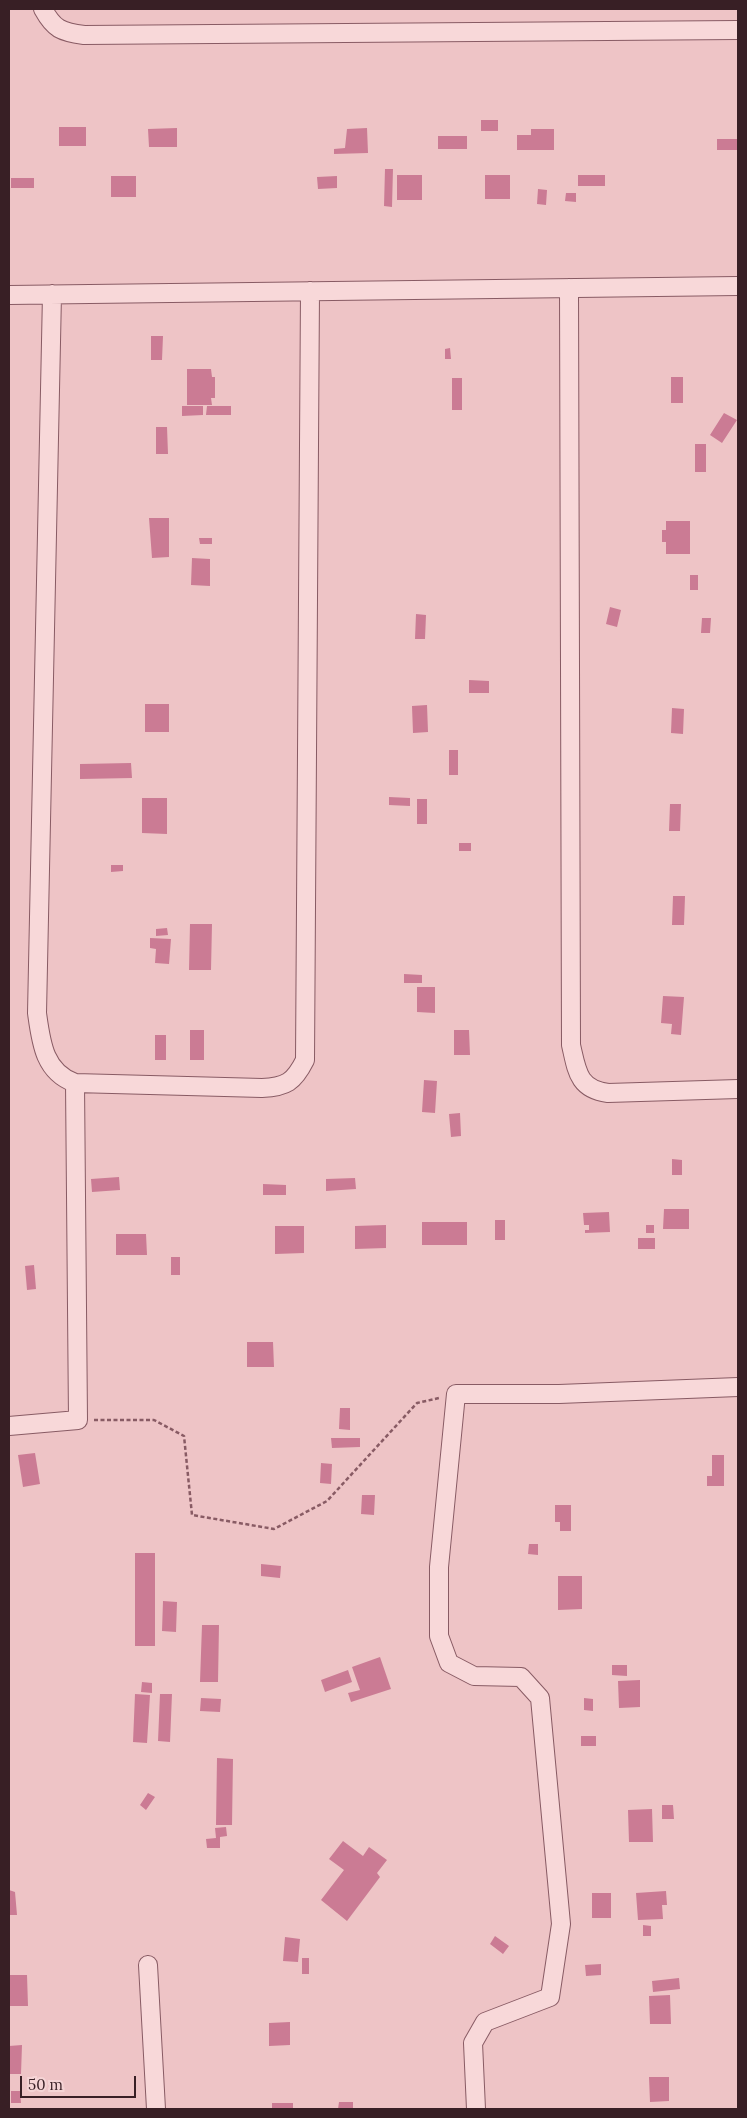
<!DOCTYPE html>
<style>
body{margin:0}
#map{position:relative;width:747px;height:2118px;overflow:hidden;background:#eec4c6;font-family:Lora,serif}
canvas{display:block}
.frame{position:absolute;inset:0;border:10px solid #381f25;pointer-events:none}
.scale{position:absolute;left:20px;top:2076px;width:116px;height:22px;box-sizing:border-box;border:2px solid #381f25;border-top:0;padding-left:6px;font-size:15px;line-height:18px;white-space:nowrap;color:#381f25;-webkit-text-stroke:4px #f5d4d5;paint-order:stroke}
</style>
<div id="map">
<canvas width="747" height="2118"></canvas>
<div class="frame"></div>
<div class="scale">50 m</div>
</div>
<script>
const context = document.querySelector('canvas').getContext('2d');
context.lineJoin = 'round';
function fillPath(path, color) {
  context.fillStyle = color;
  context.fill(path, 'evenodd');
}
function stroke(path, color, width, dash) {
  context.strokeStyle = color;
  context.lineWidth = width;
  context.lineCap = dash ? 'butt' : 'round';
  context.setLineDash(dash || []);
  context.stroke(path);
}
fillPath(new Path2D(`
 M481 120H498V131H481Z
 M59 127H86V146H59Z
 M177 128V147H149L148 129Z
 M367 128 368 153 334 154V149L345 148 347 129Z
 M531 129H554V150H517V135H531Z
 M438 136H467V149H438Z
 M717 139H738V150H717Z
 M385 169H393L392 207 384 206Z
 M397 175H422V200H397Z
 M485 175H510V199H485Z
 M578 175H605V186H578Z
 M111 176H136V197H111Z
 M337 176V188L318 189 317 177Z
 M11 178H34V188H11Z
 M538 189 547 190 546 205 537 204Z
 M566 193H576V202L565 201Z
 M151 336H163L162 360H151Z
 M450 348 451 359H445V349Z
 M187 369H211L212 377H215V398H211L212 405H187Z
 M671 377H683V403H671Z
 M452 378H462V410H452Z
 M182 406H203V415L182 416Z
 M207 406H231V415H206Z
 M724 413 737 420 722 443 710 435Z
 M156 427H167L168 454H156Z
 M695 444H706V472H695Z
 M149 518H169V557L152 558Z
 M666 521H690V554H666V542H662V530H666Z
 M199 538H212V544H200Z
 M192 558 210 559V586L191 585Z
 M690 575H698V590H690Z
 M610 607 621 610 617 627 606 624Z
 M416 614 426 615 425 639H415Z
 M702 618H711L710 633H701Z
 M469 680 489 681V693H469Z
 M145 704H169V732H145Z
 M427 705 428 732 413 733 412 706Z
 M672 708 684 709 683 734 671 733Z
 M449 750H458V775H449Z
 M131 763 132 778 80 779V764Z
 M389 797 410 798V806L389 805Z
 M142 798H167V834L142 833Z
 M417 799H427V824H417Z
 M670 804H681L680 831H669Z
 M459 843H471V851H459Z
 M111 865H123V871L111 872Z
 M673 896H685L684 925H672Z
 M190 924H212L211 970H189Z
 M167 928 168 935 156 936V929Z
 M150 938 171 939 169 964 155 963 156 949 150 948Z
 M404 974 422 975V983H404Z
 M417 987H435V1013L417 1012Z
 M663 996 684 997 681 1035 671 1034 672 1024 661 1023Z
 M190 1030H204V1060H190Z
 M454 1030H469L470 1055H454Z
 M155 1035H166V1060H155Z
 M424 1080 437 1081 435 1113 422 1112Z
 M460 1113 461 1136 451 1137 449 1114Z
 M672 1159 682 1160V1175H672Z
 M119 1177 120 1190 92 1192 91 1179Z
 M355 1178 356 1189 326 1191V1179Z
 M263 1184 286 1185V1195H263Z
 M664 1209H689V1229H663Z
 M609 1212 610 1232 585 1233V1230H589V1225H584L583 1213Z
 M495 1220H505V1240H495Z
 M422 1222H467V1245H422Z
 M386 1225V1248L355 1249V1226Z
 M646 1225H654V1233H646Z
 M275 1226H304V1253L275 1254Z
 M116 1234H146L147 1255H116Z
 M638 1238H655V1249H638Z
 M171 1257H180V1275H171Z
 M34 1265 36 1289 27 1290 25 1266Z
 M247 1342H273L274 1367H247Z
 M340 1408H350V1430L339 1429Z
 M331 1438H360V1447L332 1448Z
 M35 1453 40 1484 23 1487 18 1455Z
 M712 1455H724V1486H707V1476H712Z
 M321 1463 332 1464 331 1484 320 1483Z
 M362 1495H375L374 1515 361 1514Z
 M555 1505H571V1531H560V1522H555Z
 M529 1544H538V1555L528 1554Z
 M135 1553H155V1646H135Z
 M261 1564 281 1566 280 1578 261 1576Z
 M558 1576H582V1609L558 1610Z
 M163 1601 177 1602 176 1632 162 1631Z
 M202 1625H219L218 1682H200Z
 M380 1657 391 1689 351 1702 348 1693 360 1690 352 1667Z
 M612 1665H627V1676L612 1675Z
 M348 1670 352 1682 325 1692 321 1680Z
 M640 1680V1707L619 1708 618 1681Z
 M142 1682 152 1683V1693L141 1692Z
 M135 1694 150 1695 147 1743 133 1742Z
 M160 1694H172L170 1742 158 1741Z
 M201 1698 221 1699 220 1712 200 1711Z
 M584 1698 593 1699V1711L584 1710Z
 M581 1736H596V1746H581Z
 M217 1758 233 1759 232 1825H216Z
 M148 1793 155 1797 146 1810 140 1805Z
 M662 1805H673L674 1819H662Z
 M652 1809 653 1842H629L628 1810Z
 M226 1827 227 1836 220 1837V1848H207L206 1839 216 1838 215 1828Z
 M343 1841 363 1856 369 1847 387 1860 377 1873 380 1877 347 1921 321 1900 344 1870 329 1859Z
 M9 1890 15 1892 17 1915H9Z
 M666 1891 667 1905H662L663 1919 638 1920 636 1893Z
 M592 1893H611V1918H592Z
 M643 1925 651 1926V1936H643Z
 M495 1936 509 1946 503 1954 490 1944Z
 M285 1937 300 1939 298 1962 283 1961Z
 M302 1958H309V1974H302Z
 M601 1964V1975L586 1976 585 1965Z
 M9 1975H27L28 2006H9Z
 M679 1978 680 1989 653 1992 652 1981Z
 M670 1995 671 2024H650L649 1996Z
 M290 2022V2045L269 2046V2023Z
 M22 2045 21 2074H9V2046Z
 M649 2077H669V2101L650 2102Z
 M11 2091H20L21 2103H11Z
 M339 2102H353V2109H338Z
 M272 2103H293V2109H272Z`), '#cb7b94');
const street = new Path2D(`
 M43 9C54 29 61 32 84 35L738 30
 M569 288 571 1045C577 1071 578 1089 608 1093L738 1089
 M52 294 37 1013C41 1042 44 1072 75 1083L262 1088C286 1087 294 1082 305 1060L310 291
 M9 295 738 286
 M9 1426 78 1420 75 1083
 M148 1965 156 2109
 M476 2109 473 2043 485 2022 550 1997 561 1924 540 1698 521 1677 474 1676 449 1663 439 1636V1567L456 1394H559L738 1387`);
stroke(street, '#885b64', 20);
stroke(new Path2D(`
 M94 1420H154L184 1436 192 1515 274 1529 327 1501 417 1403 439 1398`), '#885b64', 2.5, [4, 2.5]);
stroke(street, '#f8d8d9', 18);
</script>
